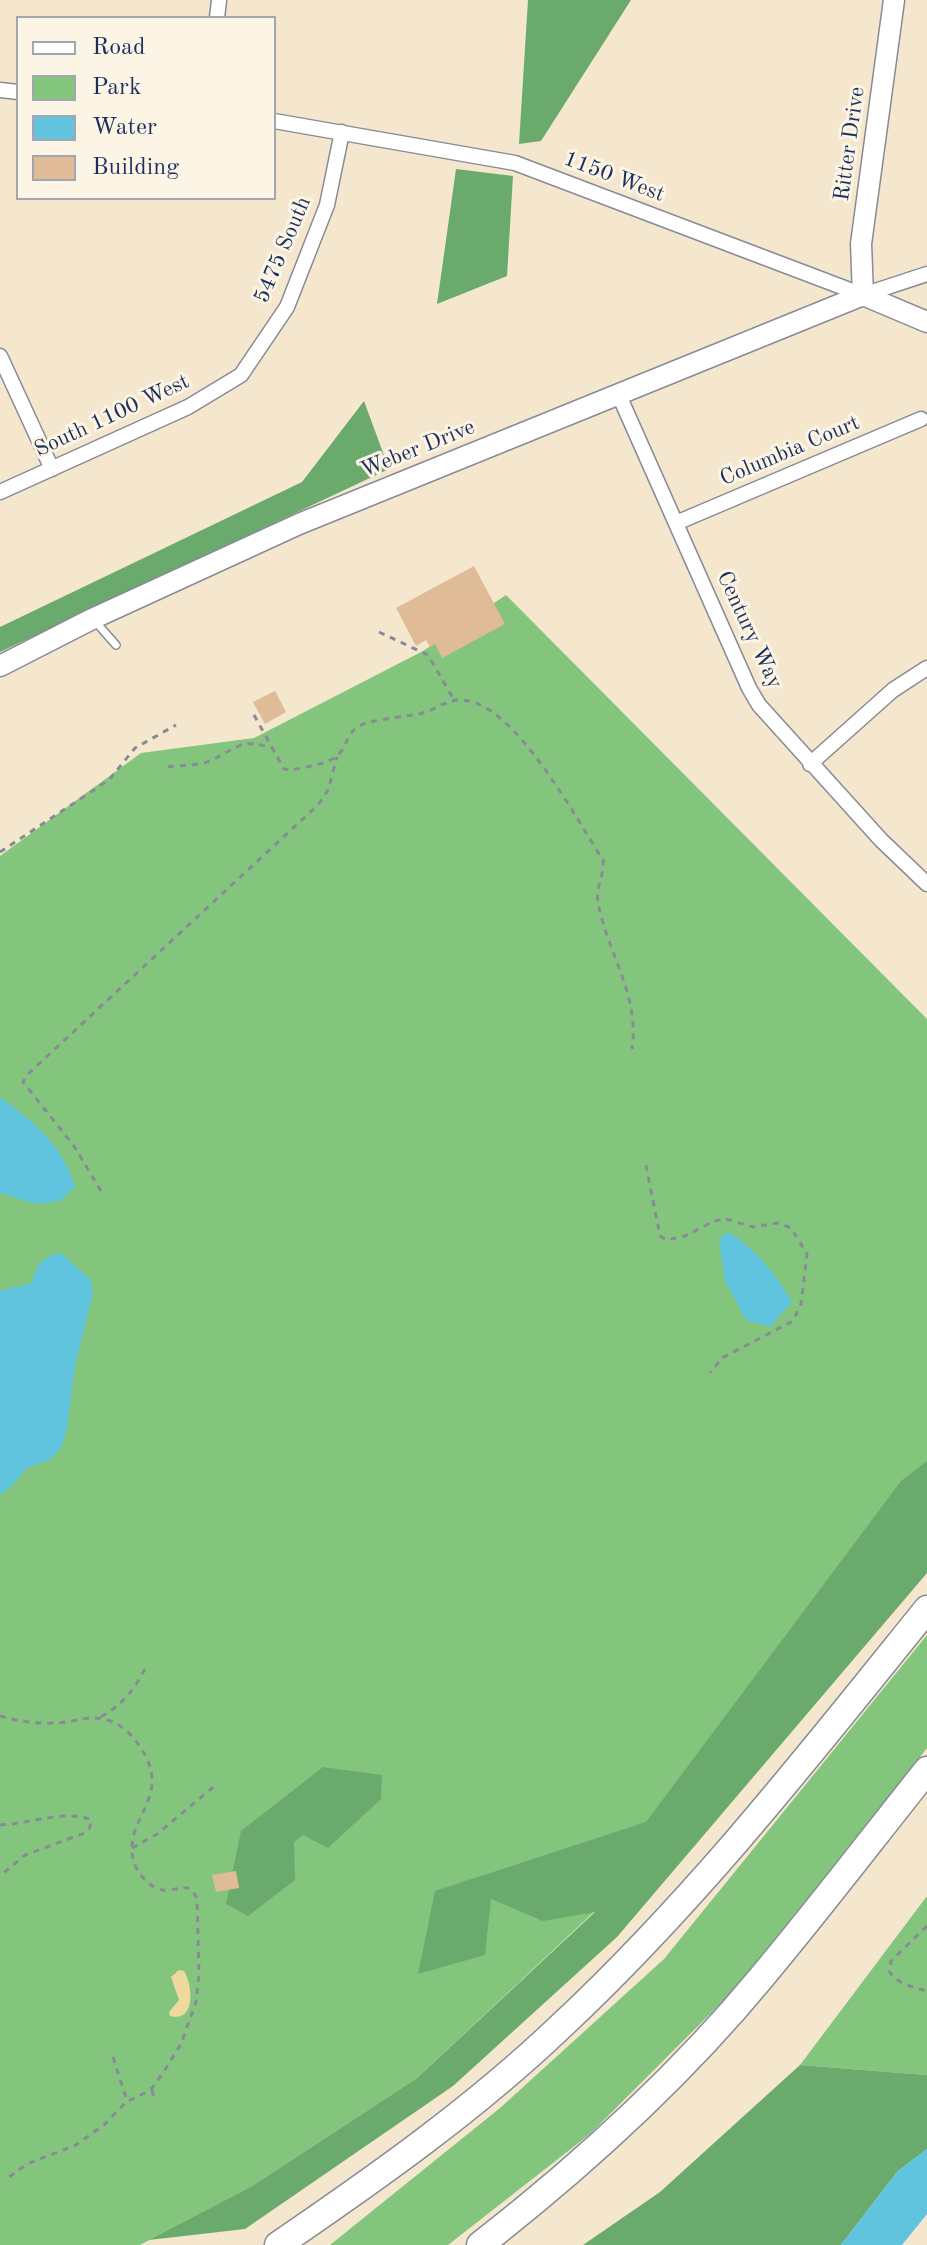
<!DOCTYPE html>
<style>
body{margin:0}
#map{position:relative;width:927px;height:2245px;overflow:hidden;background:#f4e7cd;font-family:"Old Standard TT",serif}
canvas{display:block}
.legend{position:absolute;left:16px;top:16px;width:260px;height:184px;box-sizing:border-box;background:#fcf5e5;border:2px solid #a2a6af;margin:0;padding:10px 14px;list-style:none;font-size:24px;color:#1b2f5e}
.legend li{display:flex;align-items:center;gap:16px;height:40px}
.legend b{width:40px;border:2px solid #a2a6af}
</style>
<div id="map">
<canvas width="927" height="2245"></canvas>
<ul class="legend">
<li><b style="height:10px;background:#fff"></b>Road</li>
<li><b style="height:22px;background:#84c57e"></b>Park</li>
<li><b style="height:22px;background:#60c4de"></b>Water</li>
<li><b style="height:22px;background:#e0bb98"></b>Building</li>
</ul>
</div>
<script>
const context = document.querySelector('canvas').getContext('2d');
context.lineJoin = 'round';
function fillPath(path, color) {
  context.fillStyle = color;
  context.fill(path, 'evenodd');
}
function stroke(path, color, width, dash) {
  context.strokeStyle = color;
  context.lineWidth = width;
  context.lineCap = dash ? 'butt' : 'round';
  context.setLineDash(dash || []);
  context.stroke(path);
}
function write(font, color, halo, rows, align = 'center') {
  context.font = font + ' "Old Standard TT",serif';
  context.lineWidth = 6;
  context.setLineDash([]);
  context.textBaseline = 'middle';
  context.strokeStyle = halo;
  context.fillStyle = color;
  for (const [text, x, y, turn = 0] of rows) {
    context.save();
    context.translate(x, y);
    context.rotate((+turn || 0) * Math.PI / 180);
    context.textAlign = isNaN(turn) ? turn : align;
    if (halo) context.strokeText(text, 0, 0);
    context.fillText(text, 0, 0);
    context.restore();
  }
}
fillPath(new Path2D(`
 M506 595 927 1019V1516L596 1910 417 2078 252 2186 140 2245H0V856L141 753 254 738 423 651Z
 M927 1635V1748L757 1967 590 2134 448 2245H330L500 2108 664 1959Z
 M927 1896V2075L800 2065Z`), '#84c57e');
fillPath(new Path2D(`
 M528 0H631L541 141 519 144Z
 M456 169 513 176 507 276 437 304Z
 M364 401 389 469 0 652V627L302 482Z
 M927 1461V1573L617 1937 453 2086 245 2229 149 2240 252 2186 417 2078 595 1912 543 1921 491 1899 485 1955 418 1974 435 1891 646 1822 901 1481Z
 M323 1767 382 1775 381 1799 328 1848 303 1835 294 1842 295 1880 248 1916 226 1904 241 1831Z
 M800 2065 927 2075V2149L897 2172 841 2245H583L660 2192Z`), '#6baa6d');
fillPath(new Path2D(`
 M179 1970 184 1971C193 1985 196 2023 170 2016L169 2012 179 2000 171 1977Z`), '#eeda9e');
fillPath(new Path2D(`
 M0 1097C34 1122 63 1145 75 1187L60 1201 36 1204 0 1193Z
 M727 1232C752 1244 779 1278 792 1302L770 1327 746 1320 725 1281 719 1240Z
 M61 1253 91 1280 93 1293 75 1366 66 1433 61 1448 49 1460 27 1468 12 1485 0 1495V1291L32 1283C36 1267 42 1256 61 1253Z
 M927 2149V2214L902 2245H841L897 2172Z`), '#60c4de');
fillPath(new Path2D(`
 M474 566 505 624 442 658 435 644 430 647 426 640 416 646 396 608Z
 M275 691 286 712 265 724 253 702Z
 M236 1871 239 1888 216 1892 212 1875Z`), '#e0bb98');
const lane = new Path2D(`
 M94 620 116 645`);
const street = new Path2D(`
 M217 18 219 0
 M0 90 18 92
 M274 121 515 163 863 295 927 274
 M0 356 52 469
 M618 393 749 688 759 705 881 840 927 884
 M0 492 188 407 241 375 287 307 327 205 342 132
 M676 523 921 419
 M810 764 893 690 927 668`);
const secondary = new Path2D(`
 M863 295 861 244 894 0
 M863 295 927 322
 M0 666 92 619 299 524 863 295`);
const highway = new Path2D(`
 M278 2245C376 2178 474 2109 560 2027 696 1900 811 1753 927 1609
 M480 2245C580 2167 680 2076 761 1978 818 1910 872 1839 927 1770`);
stroke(lane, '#888b96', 10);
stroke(street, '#888b96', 17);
stroke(secondary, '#888b96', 23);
stroke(highway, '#888b96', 29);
stroke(new Path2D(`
 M379 632 428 655 454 700
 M254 715 284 769 291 770C305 767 327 765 338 755 347 747 347 732 359 726 373 719 403 717 419 714 433 711 446 700 460 700 513 699 576 819 603 860 605 875 595 887 598 903 608 954 640 996 632 1049
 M168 767C181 765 200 766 212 760 239 747 240 738 272 748
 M0 852 109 780 135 748 176 725
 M646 1165 660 1236 667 1240 685 1236 714 1221 726 1219 753 1227 778 1223 791 1228 807 1254 801 1304 793 1321 722 1358 710 1373
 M101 1191 74 1146 23 1082 28 1074 319 804 328 790 337 757
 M0 1716C17 1721 37 1724 55 1723 70 1723 89 1715 104 1719 118 1722 130 1732 138 1744 178 1798 118 1819 135 1865 140 1877 154 1892 168 1890 183 1889 190 1882 197 1899L199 1975 196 2002 181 2044 163 2073 152 2088 138 2097 127 2101 105 2124 76 2145 27 2164 9 2177
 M101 1717C123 1704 134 1690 146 1667
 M0 1825C27 1824 68 1809 91 1820L90 1827 85 1833 25 1855 0 1876
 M132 1848 157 1834 217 1784
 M927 1926 891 1961 889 1971C897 1984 913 1987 927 1991
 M113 2057 127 2101
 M152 2090 155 2102`), '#888b96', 3, [6, 6]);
stroke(lane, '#fff', 7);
stroke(street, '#fff', 14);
stroke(secondary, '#fff', 20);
stroke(highway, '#fff', 26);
write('22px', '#1b2f5e', '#fcf5e5', [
 ["Ritter Drive",850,144,-82],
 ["1150 West",614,177,21],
 ["5475 South",283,250,-67],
 ["South 1100 West",112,416,-25],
 ["Weber Drive",418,449,-22],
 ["Columbia Court",790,451,-23],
 ["Century Way",749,630,65]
]);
</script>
